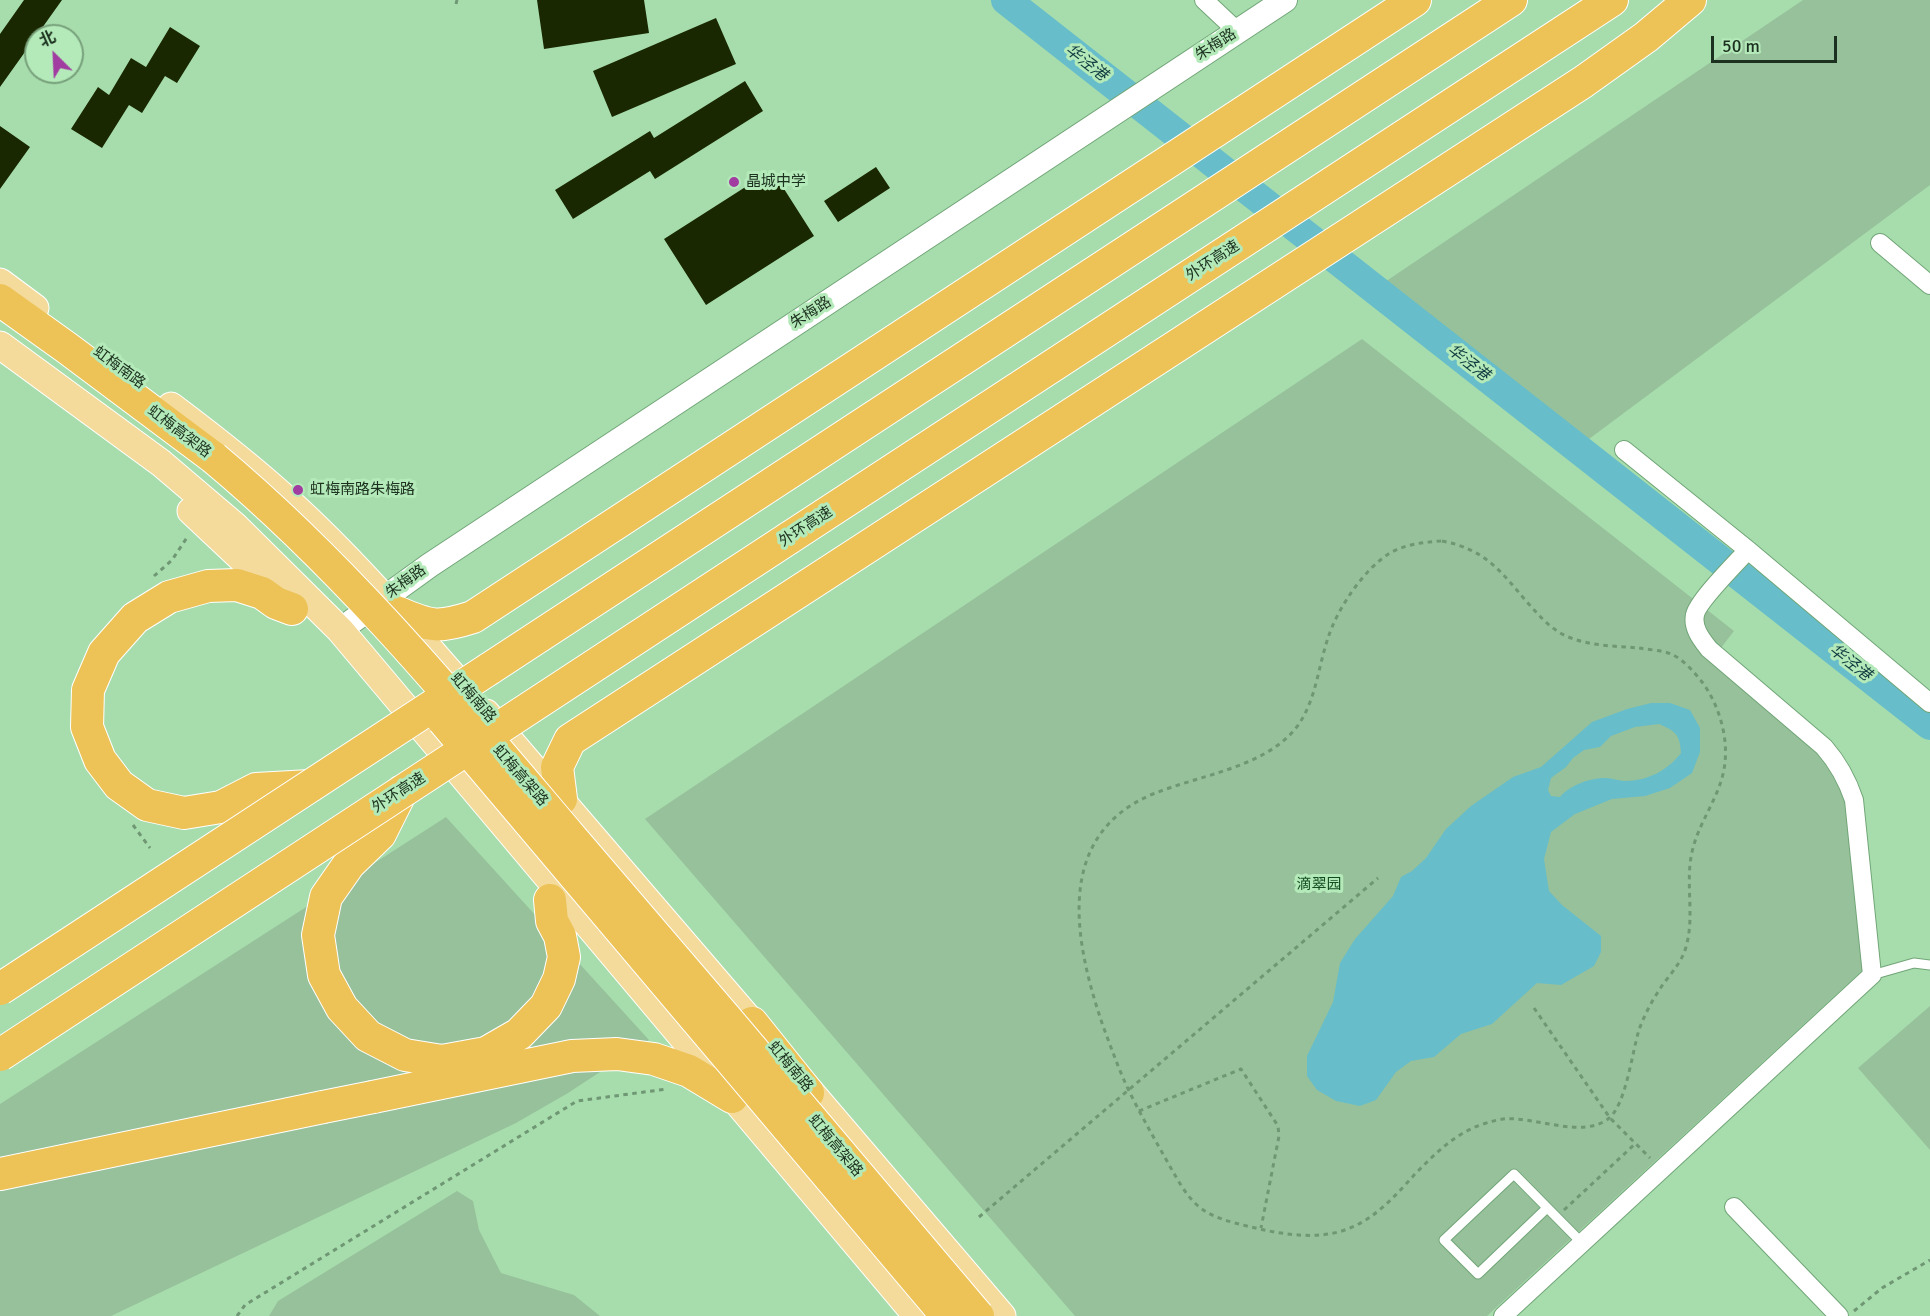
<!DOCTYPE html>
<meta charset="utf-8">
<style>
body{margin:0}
#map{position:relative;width:1930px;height:1316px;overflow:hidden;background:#a7ddad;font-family:Signika,"Noto Sans SC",sans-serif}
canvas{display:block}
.north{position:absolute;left:24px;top:24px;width:60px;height:60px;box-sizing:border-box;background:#b4eab9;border:2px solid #77a07b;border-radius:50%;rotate:336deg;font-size:16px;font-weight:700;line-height:24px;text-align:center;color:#1c311f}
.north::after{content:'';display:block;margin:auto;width:21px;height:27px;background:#a13ca1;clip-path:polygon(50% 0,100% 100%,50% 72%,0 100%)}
.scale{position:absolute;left:1711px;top:36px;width:126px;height:27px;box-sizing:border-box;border:3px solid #1c311f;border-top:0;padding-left:8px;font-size:18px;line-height:21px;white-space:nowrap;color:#1c311f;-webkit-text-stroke:4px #b4eab9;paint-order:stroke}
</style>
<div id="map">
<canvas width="1930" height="1316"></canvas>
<div class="north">北</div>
<div class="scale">50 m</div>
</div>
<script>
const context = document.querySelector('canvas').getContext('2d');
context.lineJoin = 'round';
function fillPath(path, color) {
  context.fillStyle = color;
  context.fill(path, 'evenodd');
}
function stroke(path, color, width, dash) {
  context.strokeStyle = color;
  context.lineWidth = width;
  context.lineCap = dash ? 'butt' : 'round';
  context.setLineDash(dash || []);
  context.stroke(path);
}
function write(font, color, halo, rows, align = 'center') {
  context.font = font + ' Signika,"Noto Sans SC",sans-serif';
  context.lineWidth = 6;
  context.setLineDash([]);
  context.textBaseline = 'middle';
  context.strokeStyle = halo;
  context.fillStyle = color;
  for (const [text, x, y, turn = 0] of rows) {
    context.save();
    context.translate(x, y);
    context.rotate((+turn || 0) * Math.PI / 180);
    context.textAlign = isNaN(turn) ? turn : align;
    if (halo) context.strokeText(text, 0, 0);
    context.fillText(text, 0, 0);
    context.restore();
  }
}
fillPath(new Path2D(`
 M1803 0H1930V185L1585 442 1376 288Z
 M1362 339 1734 631 1714 657 1831 758 1848 798 1867 966 1487 1316H1075L645 819Z
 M446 817 649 1040 568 1093 516 1123 111 1316H0V1104Z
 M1930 1006V1150L1858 1068Z
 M457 1191 473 1201 479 1230 501 1273 574 1295 600 1316H269L278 1301Z`), '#97c19b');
fillPath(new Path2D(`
 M1651 703H1670L1690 710 1700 728V752L1692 773 1670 788 1645 796 1612 799 1575 814 1551 832 1544 859 1549 891 1562 905 1601 936V952L1594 966 1561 985 1537 983 1492 1024 1461 1034 1434 1057 1411 1061 1396 1072 1376 1100 1360 1106 1336 1101 1317 1090 1307 1076V1056L1333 1002 1340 963 1355 939 1393 896 1401 877 1412 871 1426 858 1446 829 1471 806 1513 777 1541 767 1592 722 1627 709ZM1659 724C1675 731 1680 734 1681 753 1668 770 1648 781 1625 781 1619 781 1612 778 1606 778 1590 778 1570 785 1560 797L1551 796 1548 790 1551 778 1566 767 1573 758 1584 750 1600 747 1611 736 1635 727Z`), '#67beca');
stroke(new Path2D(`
 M1006 0 1930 725`), '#67beca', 30);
fillPath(new Path2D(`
 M24 0H62L0 87V34Z
 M537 0H644L649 33 544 49Z
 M716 18 736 64 612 117 593 71Z
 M170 27 200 46 177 83 165 76 142 113 129 105 102 148 71 129 98 87 109 95 131 58 146 67Z
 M745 81 763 111 655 179 650 171 573 219 555 190 650 131 654 138Z
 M0 126 30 147 0 189Z
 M876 167 890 188 838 222 824 201Z
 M772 170 814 236 706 305 664 239Z`), '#192800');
const lane = new Path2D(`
 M1872 975 1914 963 1930 965
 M1547 1208 1478 1274 1444 1240 1514 1174 1582 1243`);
const street = new Path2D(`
 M1204 0 1237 31
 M1880 243 1930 285
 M1624 450 1748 550 1930 703
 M1734 1207 1839 1316
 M1503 1316 1872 975 1854 800C1847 779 1838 763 1824 747L1709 649C1702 640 1692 628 1695 615 1697 602 1737 562 1748 550`);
const secondary = new Path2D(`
 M340 630 430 565 1285 0`);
const primary = new Path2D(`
 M0 282 35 308
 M0 345 161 463 235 526 340 630 917 1316
 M171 406C211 436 251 467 288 501 350 557 405 621 460 684
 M191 511 257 573
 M486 713 766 1039
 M796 1075 1002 1316`);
const highway = new Path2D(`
 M0 300 67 348 214 458
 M789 538 1612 0
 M292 609 276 603 262 593 237 585 208 586 169 597 135 618 104 653 88 690 87 727 100 760 119 785 147 805 184 813 221 807 256 789 310 786
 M399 613C431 627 439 628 473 617L1415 0
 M489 669 1511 0
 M401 792 380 834 349 864 326 897 318 935 324 975 342 1008 368 1036 405 1055 442 1061 486 1053 519 1034 546 1006 559 979 564 957 560 936 552 921 550 900
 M561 799 557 767 570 740 1583 82 1646 37 1690 0
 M752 1023 808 1093
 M373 1097 572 1056 617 1054 654 1059 689 1071 732 1097
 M0 1174 323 1107`);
stroke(lane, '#71a577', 11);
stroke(street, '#71a577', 20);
stroke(secondary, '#71a577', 26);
stroke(primary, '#fff', 29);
stroke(highway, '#fff', 34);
stroke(new Path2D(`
 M456 4 457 0
 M1442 541C1484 549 1500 570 1526 601 1538 614 1549 628 1566 636 1588 646 1615 646 1639 648 1649 650 1662 650 1671 654 1683 659 1694 672 1702 682 1718 703 1728 735 1725 762 1722 795 1699 820 1692 852 1685 883 1695 916 1686 947 1682 961 1673 971 1664 983 1654 997 1645 1013 1639 1030 1632 1052 1626 1106 1608 1119 1581 1139 1535 1116 1503 1119 1496 1120 1490 1122 1483 1124 1454 1134 1436 1153 1415 1174 1397 1194 1376 1218 1350 1228 1315 1243 1270 1232 1235 1223 1221 1219 1208 1215 1197 1205 1186 1195 1179 1182 1172 1170 1158 1145 1144 1121 1131 1095 1120 1073 1112 1050 1103 1026 1075 944 1052 836 1153 794 1199 775 1264 768 1296 728 1316 702 1318 667 1328 638 1337 609 1364 569 1390 553 1406 544 1424 542 1442 541Z
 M154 576 172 560 188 536
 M133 825 150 848
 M1534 1008 1610 1118 1650 1158
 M1139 1111 1241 1069 1278 1126 1279 1136 1261 1228
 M1564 1210 1636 1143
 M979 1217 1378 878
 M1854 1311 1882 1288 1930 1260
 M237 1316 245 1305 577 1101 667 1089`), '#6f9773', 3, [4.5, 4.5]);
stroke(lane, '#fff', 9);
stroke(street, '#fff', 18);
stroke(secondary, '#fff', 24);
stroke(primary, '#f4db9b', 27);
stroke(highway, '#edc358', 32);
const highwayBridge = new Path2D(`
 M214 458C347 569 458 704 570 836 707 995 843 1156 978 1316
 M443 720 947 1316
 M0 989 489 669
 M0 1055 789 538
 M323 1107 373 1097`);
stroke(highwayBridge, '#fff', 34, []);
stroke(highwayBridge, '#edc358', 32);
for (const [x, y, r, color] of [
 [734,182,6,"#a13ca1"],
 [298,490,6,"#a13ca1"]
]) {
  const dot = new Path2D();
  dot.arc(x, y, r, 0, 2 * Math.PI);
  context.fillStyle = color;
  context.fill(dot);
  stroke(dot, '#b4eab9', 2);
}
write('15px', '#1c311f', '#b4eab9', [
 ["朱梅路",1216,45,-33],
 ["外环高速",1213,261,-33],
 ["朱梅路",811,313,-33],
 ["虹梅南路",119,368,36],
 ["虹梅高架路",179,432,37],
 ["外环高速",806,527,-33],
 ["朱梅路",406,582,-36],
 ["虹梅南路",473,698,49],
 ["虹梅高架路",520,776,49],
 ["外环高速",399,793,-33],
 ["虹梅南路",790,1067,50],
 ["虹梅高架路",835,1146,50]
]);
write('15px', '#1c311f', '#b4eab9', [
 ["晶城中学",746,182],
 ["虹梅南路朱梅路",310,490]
], 'left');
write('15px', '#134b20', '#b4eab9', [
 ["滴翠园",1319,885]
]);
write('italic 16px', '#113b40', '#b4eab9', [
 ["华泾港",1086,63,38],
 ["华泾港",1468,363,38],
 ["华泾港",1850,663,38]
]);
</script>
